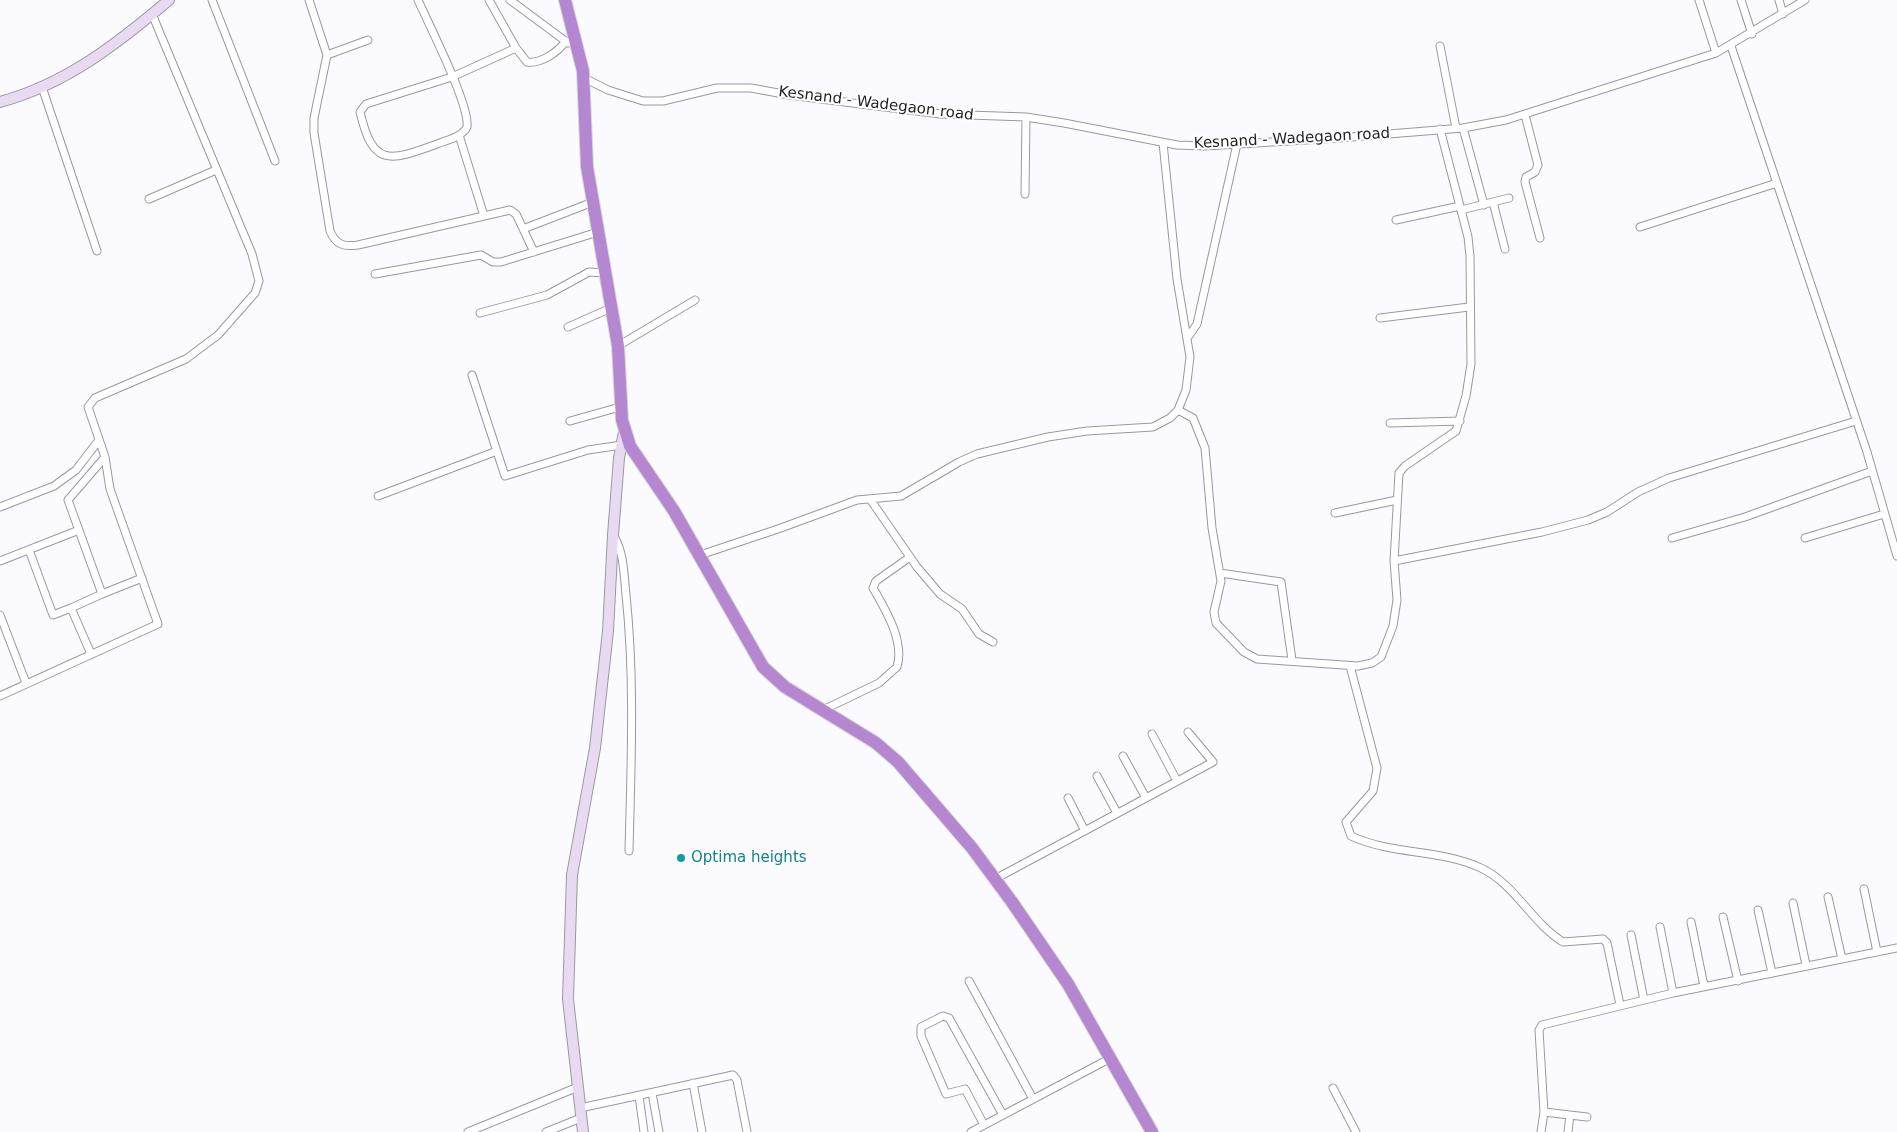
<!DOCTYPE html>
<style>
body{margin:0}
canvas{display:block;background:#fbfbff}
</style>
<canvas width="1897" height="1132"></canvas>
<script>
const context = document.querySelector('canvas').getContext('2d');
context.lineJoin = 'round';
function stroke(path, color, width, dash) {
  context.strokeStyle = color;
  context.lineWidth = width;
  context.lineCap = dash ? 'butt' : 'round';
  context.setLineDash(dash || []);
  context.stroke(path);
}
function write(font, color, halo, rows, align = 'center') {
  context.font = font + ' "DejaVu Sans",sans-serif';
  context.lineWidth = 4;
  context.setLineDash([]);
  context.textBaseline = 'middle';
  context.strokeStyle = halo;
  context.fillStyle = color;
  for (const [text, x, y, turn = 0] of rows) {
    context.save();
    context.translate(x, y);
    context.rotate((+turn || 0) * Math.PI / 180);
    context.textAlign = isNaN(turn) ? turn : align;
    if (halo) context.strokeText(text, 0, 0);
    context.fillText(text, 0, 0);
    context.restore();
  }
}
const street = new Path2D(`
 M212 0 275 161
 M309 0 327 55 314 118V133L330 231C336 245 344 247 358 245L510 210 516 214 534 252
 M418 0C429 25 470 105 467 127 462 137 447 140 437 144 390 161 373 168 360 112L366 104 452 77 516 48
 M489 0 516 48 527 62C541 64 558 52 566 41
 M510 0 568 43
 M1699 0 1716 53
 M1741 0 1752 34
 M1779 0 1783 14
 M1440 46 1456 128
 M1731 46 1867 452 1897 556
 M327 55 368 40
 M584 78 608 90 643 101H663L717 88H751L789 95 940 114 1026 117 1064 123 1177 145 1205 146 1339 138 1463 128 1506 120 1716 53 1805 0
 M42 87 97 251
 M1525 115 1538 165 1535 172 1526 177 1525 182 1540 238
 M1463 128 1484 205
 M459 135 484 216
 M1025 194 1026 117
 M149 199 216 170
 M1493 202 1505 249
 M1461 210 1509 198
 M1396 220 1460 206
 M1640 227 1777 183
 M523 229 593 202
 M375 274 481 255 493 262H501L598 232
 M480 313 547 295 589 272 605 273
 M1380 318 1469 307
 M568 327 611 308
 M1188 337 1197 324 1237 144
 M618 346 695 300
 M472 375 505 476 588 450 622 445
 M1178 410 1193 418 1205 448 1212 528 1221 581 1214 612 1216 623 1244 652 1257 659 1358 666 1372 663 1381 657 1393 626 1397 600 1394 561 1399 473 1405 466 1456 431 1466 396 1471 364 1470 256 1468 237 1440 129
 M570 421 620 407
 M1390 423 1460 421
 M378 496 497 451
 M870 499 917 567 940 594 962 609 979 634 993 642
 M0 507 54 486 76 470 99 440
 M1335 513 1397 500
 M614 536C624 553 624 575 626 595 635 680 631 765 629 851
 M1672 538 1745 517 1872 471
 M1805 538 1884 514
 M29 550 53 615 71 608 91 654
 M700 555 778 529 857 500 901 496 959 462 977 454 1048 437 1087 431 1153 427 1170 418 1178 410 1186 390 1190 357 1177 279 1163 143
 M0 561 79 530
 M1394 561 1542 532 1588 520 1607 512 1638 492 1669 478 1856 421
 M1220 573 1281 582 1292 660
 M102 594 142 578
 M71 608 102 594 68 500 105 457
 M0 615 26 683
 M1350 666 1377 768 1373 791 1346 822 1351 836C1392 855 1440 849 1481 868 1515 884 1532 923 1563 942L1603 939 1607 943 1620 1005
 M0 696 158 624 110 489 105 457 88 407 95 398 186 359 218 335 255 293 259 281 252 254 152 14
 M823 710 879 683 897 667C905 641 885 609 873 588L876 581 910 557
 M1152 734 1177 781
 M1123 756 1146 798
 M1097 776 1117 813
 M1068 798 1085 831
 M995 879 1213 762 1188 732
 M1864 889 1877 952
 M1828 897 1842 959
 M1793 903 1806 965
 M1758 910 1772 973
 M1723 917 1738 981
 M1691 922 1704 986
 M1660 927 1673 993
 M1631 935 1644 1000
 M969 981 1033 1099
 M693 1083 702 1132
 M1333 1088 1356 1132
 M652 1093 659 1132
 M639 1096 644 1132
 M580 1108 733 1075 737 1080 747 1132
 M1544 1112 1587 1117
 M984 1125 965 1089 946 1094 921 1036V1027L943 1016 949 1018 1003 1115
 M468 1132 578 1087
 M546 1132 581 1118
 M971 1132 1109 1059
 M1541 1132 1544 1112 1539 1030 1542 1025 1673 993 1897 948
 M1568 1132 1570 1115`);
const secondary = new Path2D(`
 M0 102C66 84 117 44 169 0
 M583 1132 568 999 572 875 595 748 608 631 613 535 619 458 624 432`);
const highway = new Path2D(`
 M565 0 583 71 587 167 618 346 622 420 630 446 674 511 763 667 785 687 876 743 898 762 972 848 1012 902 1068 984 1152 1132`);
stroke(street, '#9998a1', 9);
stroke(secondary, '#9998a1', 12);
stroke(highway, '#d7d7d7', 14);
stroke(street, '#fff', 7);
stroke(secondary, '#e8dbf1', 10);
stroke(highway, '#b487d0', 12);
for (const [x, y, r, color] of [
 [681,858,5,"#0f9aa8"]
]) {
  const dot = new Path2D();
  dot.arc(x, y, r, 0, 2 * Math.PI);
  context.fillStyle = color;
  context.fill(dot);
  stroke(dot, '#fff', 2);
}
write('15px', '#1f1f22', '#fff', [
 ["Kesnand - Wadegaon road",876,104,7],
 ["Kesnand - Wadegaon road",1292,139,-3]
]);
write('15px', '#0d838f', '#fff', [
 ["Optima heights",691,858]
], 'left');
</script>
